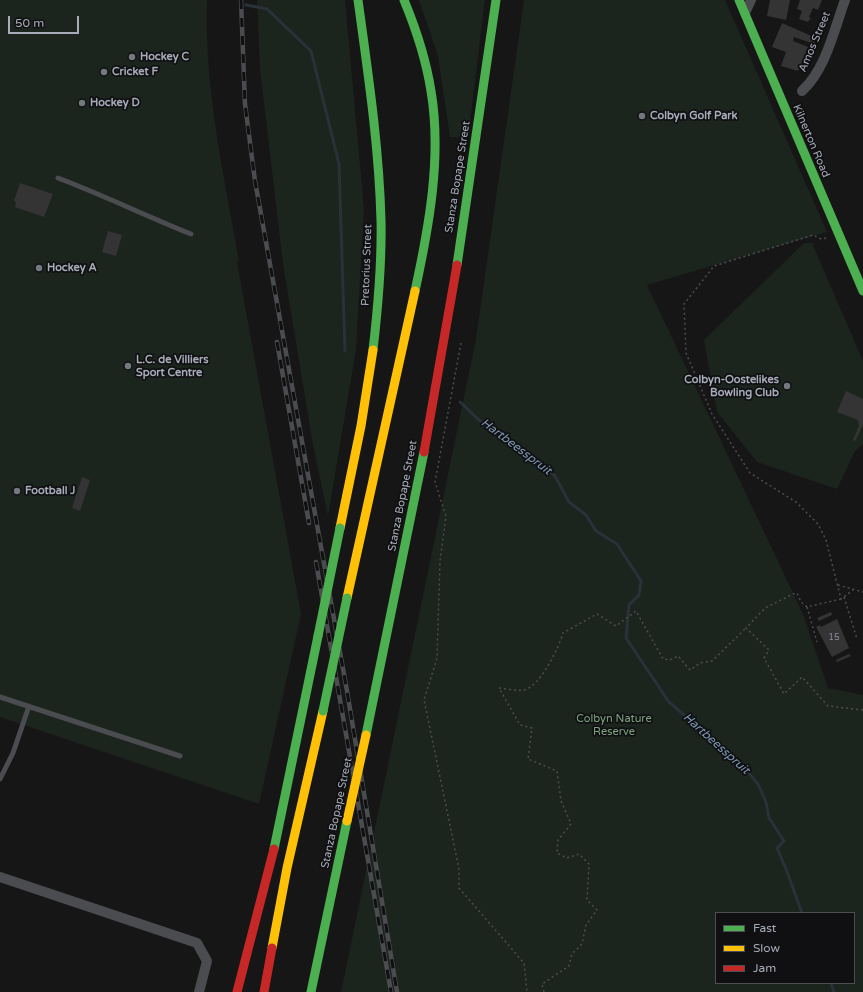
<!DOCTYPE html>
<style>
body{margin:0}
#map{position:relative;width:863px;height:992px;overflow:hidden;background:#161616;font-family:"Varela Round",sans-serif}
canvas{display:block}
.legend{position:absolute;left:715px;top:912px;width:140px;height:72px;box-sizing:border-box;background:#101012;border:1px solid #4c4e54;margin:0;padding:5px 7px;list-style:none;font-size:12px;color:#a7acb8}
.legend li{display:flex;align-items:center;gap:8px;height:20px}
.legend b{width:20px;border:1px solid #4c4e54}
.scale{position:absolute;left:8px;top:16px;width:71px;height:18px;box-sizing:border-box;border:2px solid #a7acb8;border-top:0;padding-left:5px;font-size:12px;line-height:14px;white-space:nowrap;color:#a7acb8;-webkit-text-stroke:3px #101012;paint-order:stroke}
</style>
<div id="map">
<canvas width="863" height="992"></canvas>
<ul class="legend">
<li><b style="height:5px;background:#4caf50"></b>Fast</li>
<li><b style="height:5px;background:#ffc107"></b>Slow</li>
<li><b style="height:5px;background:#c62828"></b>Jam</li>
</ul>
<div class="scale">50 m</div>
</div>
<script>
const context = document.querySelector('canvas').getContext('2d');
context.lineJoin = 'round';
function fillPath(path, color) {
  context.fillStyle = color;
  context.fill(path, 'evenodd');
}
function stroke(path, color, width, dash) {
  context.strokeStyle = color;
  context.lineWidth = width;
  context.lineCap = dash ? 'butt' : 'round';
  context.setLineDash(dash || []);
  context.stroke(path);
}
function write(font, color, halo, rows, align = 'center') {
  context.font = font + ' "Varela Round",sans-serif';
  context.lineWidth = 3.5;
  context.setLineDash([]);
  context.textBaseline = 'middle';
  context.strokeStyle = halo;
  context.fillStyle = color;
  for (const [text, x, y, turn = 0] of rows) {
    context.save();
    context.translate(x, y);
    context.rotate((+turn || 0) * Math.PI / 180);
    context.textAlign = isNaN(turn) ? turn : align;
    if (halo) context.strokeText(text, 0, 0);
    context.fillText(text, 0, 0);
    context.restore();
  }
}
fillPath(new Path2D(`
 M0 0H207C204 88 224 174 239 261L237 262 301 614 259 804 0 717Z
 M257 0H345L364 209 356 350 328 516 313 445 283 264 260 69Z
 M419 0H485L468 138 450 137 438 56Z
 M524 0H725L827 232 647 285 803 614 828 688 863 695V992H341L476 339ZM716 913H854V983H716Z
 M804 243H812L863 361V444L855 451 837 489 757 462 717 412 704 340Z`), '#1c241e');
stroke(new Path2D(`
 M246 5 267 9 311 51 339 164 345 351
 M460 402 479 420 505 436 555 476 569 502 586 515 596 531 617 544 641 581 639 595 629 605 626 638 669 702 743 766 758 784 766 802 769 818 784 841 777 848 786 869 802 913
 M831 983 834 992`), '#293139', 3);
fillPath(new Path2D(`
 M770 0H790L786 20 767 16Z
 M800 0H822L818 10 813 8 809 17 811 18 808 22 799 19 802 11 797 9Z
 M782 23 816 38 814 44 794 37 793 41 808 47 798 71 781 66 786 52 772 47Z
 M20 183 53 194 44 217 15 207 16 202 14 201Z
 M108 231 122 235 116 256 102 252Z
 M846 391 863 399V425L855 441 853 440 859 426 858 420 837 412Z
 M82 477 90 480 80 511 72 508Z
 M831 612 832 615 819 621 817 618Z
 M837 619 849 648 832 657 816 627 820 625 821 627Z
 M849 654 851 656 837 662 836 660Z`), '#343435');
stroke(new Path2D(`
 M826 238 821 239 813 235 714 266 684 304 686 353 712 414 750 473 796 502 818 524 826 540 841 599 853 590
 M461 343 435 482 446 516 440 561 437 658 424 700 459 869V888L524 963 527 992
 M838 585 863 592
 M844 597 857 639
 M841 599 807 607 801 602 797 593 793 594 765 608 746 628 769 650 764 658 784 694 802 677 828 706 863 710
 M807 607 817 642
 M544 992 542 984 569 966 572 954 582 944 586 925 597 910 587 900 589 864 579 854 567 858 557 853 558 840 571 824 561 801 557 771 528 759 532 728 520 725 499 688C507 689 516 691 524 690 540 687 559 647 563 633L597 614 616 626 636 611 663 659 670 660 678 656 690 670 700 663 712 661 746 628`), '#4c4d51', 1.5, [2, 3]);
stroke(new Path2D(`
 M58 178C103 195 146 216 191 234
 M0 697 180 756
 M0 779 13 753 29 706`), '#4a4c4f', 5);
stroke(new Path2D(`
 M745 13 751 0
 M802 91C826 69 834 30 845 0
 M0 877 197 943 207 961 199 992`), '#4a4c4f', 10);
stroke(new Path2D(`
 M358 0C368 73 379 146 381 220 382 264 378 307 373 350
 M404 0C416 29 426 59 431 91 442 156 429 227 415 291
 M739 0 863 291
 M457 265 496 0
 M366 735 424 452
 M274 849 318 636
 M311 992 347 821`), '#4caf50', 9);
stroke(new Path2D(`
 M340 528 361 426 373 350
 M347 598 415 291
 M272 948 287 868 323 711`), '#ffc107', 9);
stroke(new Path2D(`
 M424 452 457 265
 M237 992 274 849
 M264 992 272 948`), '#c62828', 9);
const rail = new Path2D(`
 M241 0 245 104 255 181 347 691 397 992
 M277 342 309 523
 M316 562 391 992`);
stroke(rail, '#4a4c4f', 4.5);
stroke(rail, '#101012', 3, [9]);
stroke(new Path2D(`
 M318 636 340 528
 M323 711 347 598`), '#4caf50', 9);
stroke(new Path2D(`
 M347 821 366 735`), '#ffc107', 9);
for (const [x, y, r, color] of [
 [132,57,4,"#74787f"],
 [104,72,4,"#74787f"],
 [82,103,4,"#74787f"],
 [642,116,4,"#74787f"],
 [39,268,4,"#74787f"],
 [128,366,4,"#74787f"],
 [787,386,4,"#74787f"],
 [17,491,4,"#74787f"]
]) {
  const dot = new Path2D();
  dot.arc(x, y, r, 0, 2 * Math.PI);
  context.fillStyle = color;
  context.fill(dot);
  stroke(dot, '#101012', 1.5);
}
write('9px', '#8a8e97', null, [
 ["15",834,638]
]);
write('11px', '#a7acb8', '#101012', [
 ["Amos Street",815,42,-67],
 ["Kilnerton Road",811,141,67],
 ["Stanza Bopape Street",458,177,-81],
 ["Pretorius Street",367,265,-88],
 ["Stanza Bopape Street",403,496,-79],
 ["Stanza Bopape Street",337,813,-78]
]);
write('bold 11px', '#a7acb8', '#101012', [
 ["Hockey C",140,57],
 ["Cricket F",112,72],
 ["Hockey D",90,103],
 ["Colbyn Golf Park",650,116],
 ["Hockey A",47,268],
 ["L.C. de Villiers",136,360],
 ["Sport Centre",136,373],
 ["Colbyn-Oostelikes",779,380,"right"],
 ["Bowling Club",779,393,"right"],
 ["Football J",25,491]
], 'left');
write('11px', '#7da381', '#101012', [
 ["Colbyn Nature",614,719],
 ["Reserve",614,732]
]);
write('italic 12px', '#7d99b4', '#101012', [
 ["Hartbeesspruit",516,447,37],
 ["Hartbeesspruit",716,744,42]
]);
</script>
